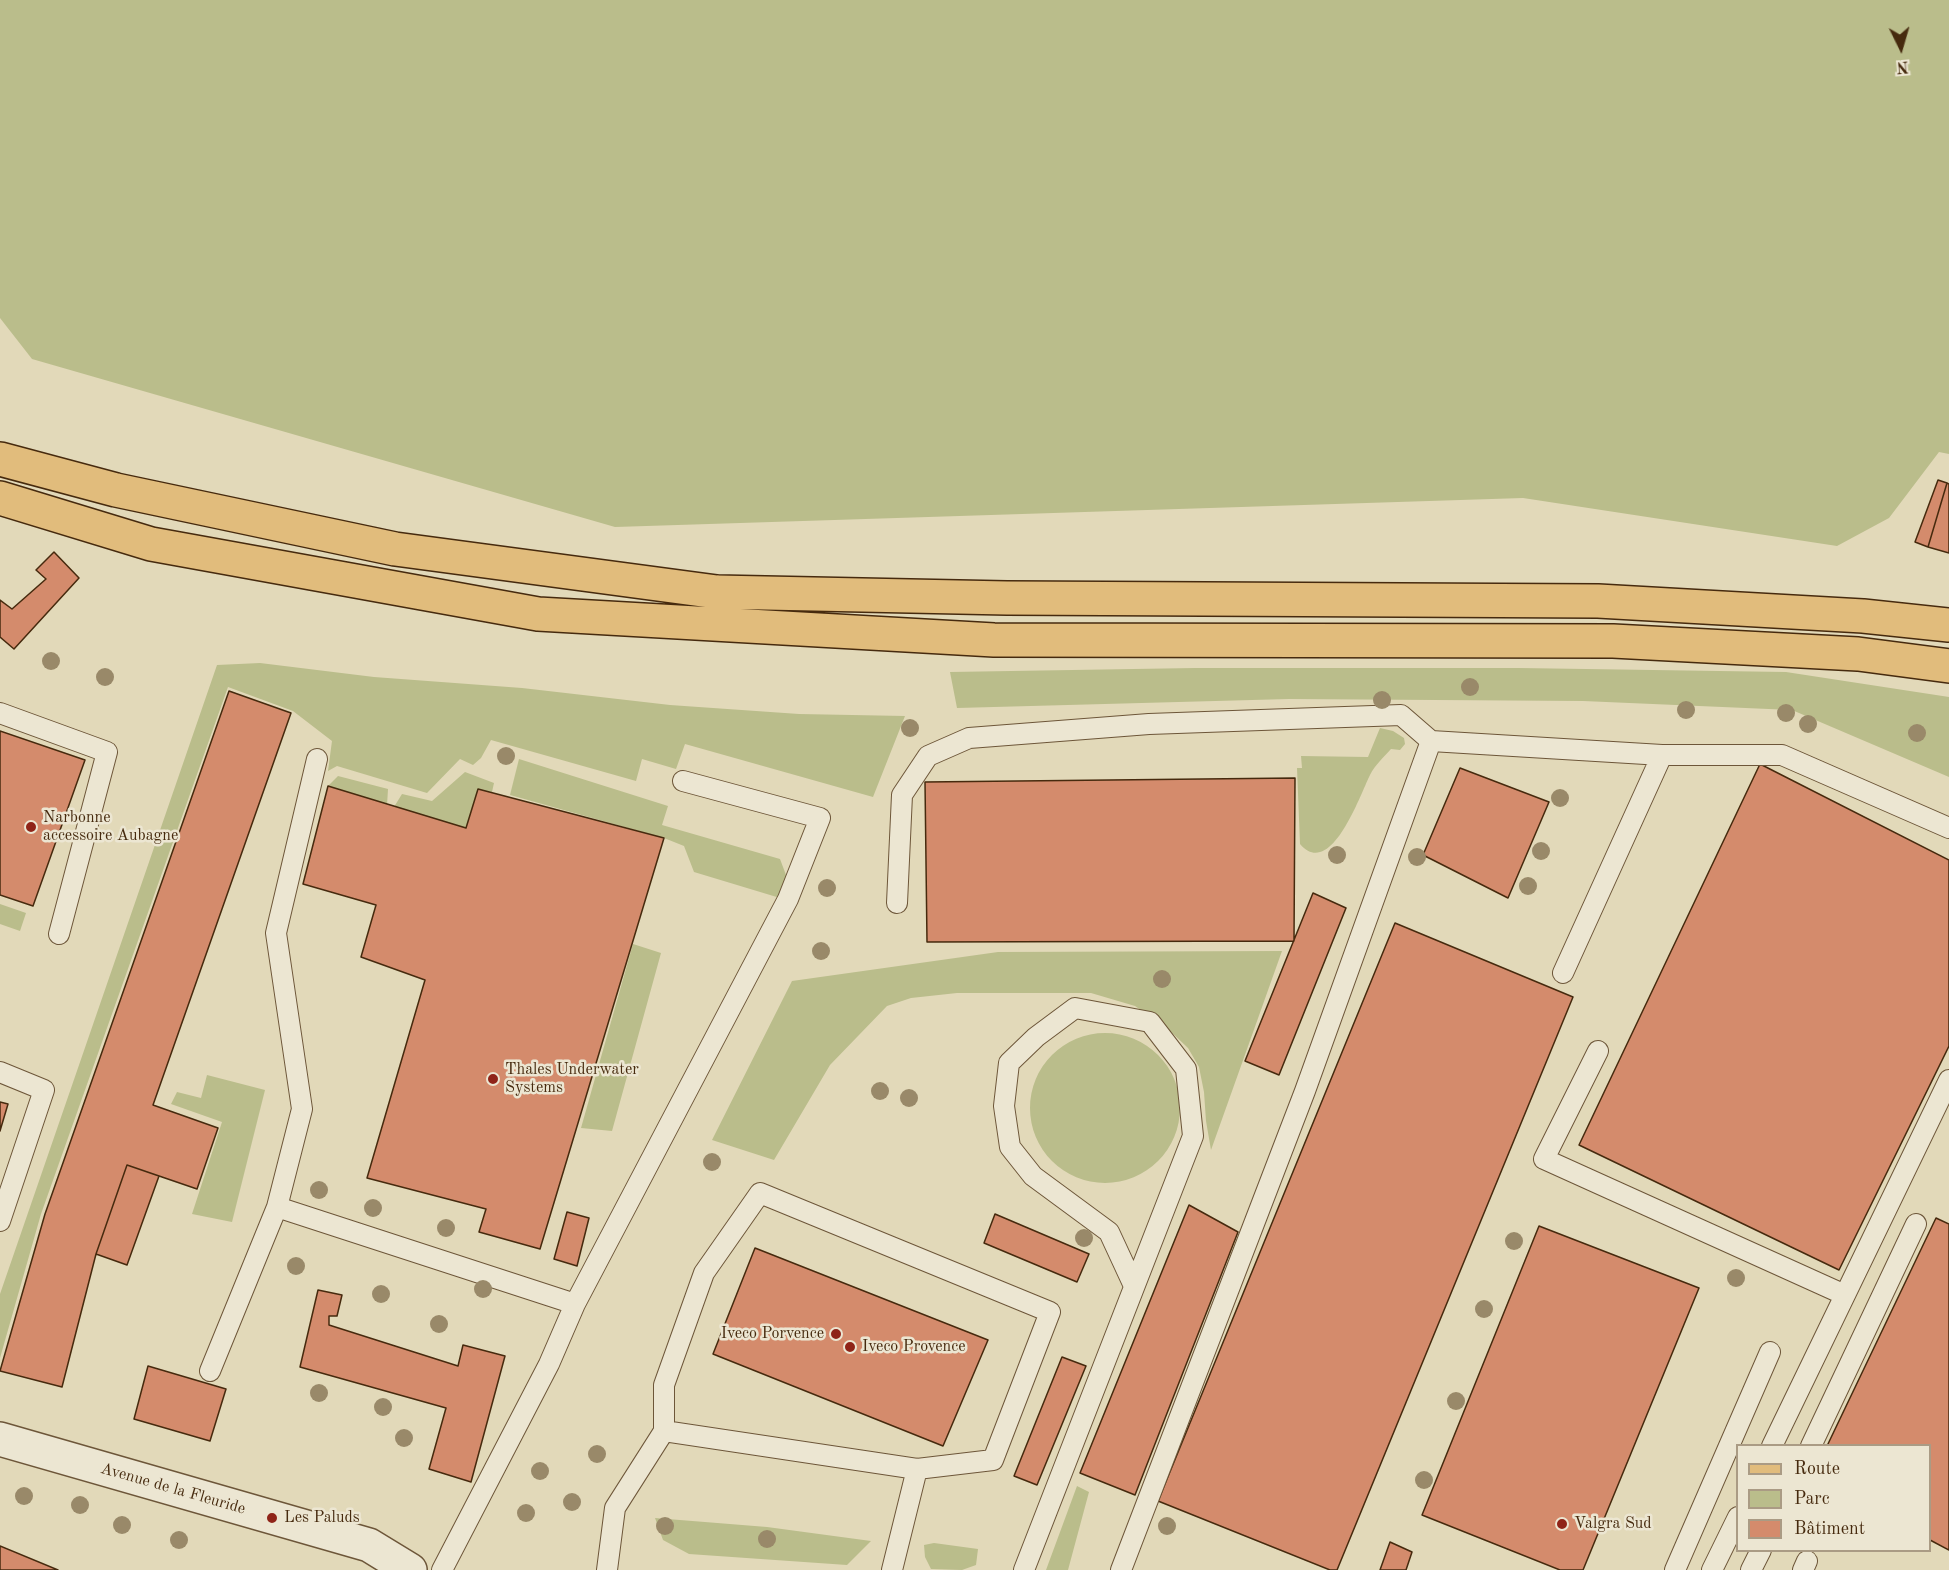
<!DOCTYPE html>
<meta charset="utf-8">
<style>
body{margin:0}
#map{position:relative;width:1949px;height:1570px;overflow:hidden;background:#e2d9b9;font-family:"Old Standard TT",serif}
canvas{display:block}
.legend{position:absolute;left:1736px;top:1444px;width:195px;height:108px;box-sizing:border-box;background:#ece6d2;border:2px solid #aa9b84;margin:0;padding:8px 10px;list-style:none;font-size:18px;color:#462a0e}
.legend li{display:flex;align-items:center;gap:12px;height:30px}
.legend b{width:30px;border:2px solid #aa9b84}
.north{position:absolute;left:1871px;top:18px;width:60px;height:60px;-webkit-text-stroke:4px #ece6d2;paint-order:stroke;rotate:175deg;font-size:16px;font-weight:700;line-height:24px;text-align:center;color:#462a0e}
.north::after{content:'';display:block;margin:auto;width:21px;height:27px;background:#462a0e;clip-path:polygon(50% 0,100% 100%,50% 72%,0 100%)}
</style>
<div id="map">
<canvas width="1949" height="1570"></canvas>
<ul class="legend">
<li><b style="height:8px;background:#e1bc7c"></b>Route</li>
<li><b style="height:16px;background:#babd8b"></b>Parc</li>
<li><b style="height:16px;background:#d48b6c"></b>Bâtiment</li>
</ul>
<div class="north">N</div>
</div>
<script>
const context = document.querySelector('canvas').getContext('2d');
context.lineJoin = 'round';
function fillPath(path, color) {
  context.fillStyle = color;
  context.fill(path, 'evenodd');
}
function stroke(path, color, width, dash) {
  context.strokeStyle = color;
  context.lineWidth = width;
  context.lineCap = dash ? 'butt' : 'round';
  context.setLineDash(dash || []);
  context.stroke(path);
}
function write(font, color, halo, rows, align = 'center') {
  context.font = font + ' "Old Standard TT",serif';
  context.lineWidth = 5;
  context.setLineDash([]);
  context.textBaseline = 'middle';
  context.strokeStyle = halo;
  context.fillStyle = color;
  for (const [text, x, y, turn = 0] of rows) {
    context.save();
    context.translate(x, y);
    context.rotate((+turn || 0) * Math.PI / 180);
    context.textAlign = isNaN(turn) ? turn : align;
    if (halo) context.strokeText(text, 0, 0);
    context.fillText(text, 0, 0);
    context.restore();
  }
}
fillPath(new Path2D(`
 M0 0H1949V454L1939 452 1889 518 1837 546 1523 498 615 527 32 359 0 318Z
 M260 663 374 677 522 688 670 705 799 714 905 716 873 797 685 744 676 769 642 759 636 781 491 740 481 758 473 765 460 759 427 793 337 766 328 771 332 741 293 711 228 687 41 1214 0 1358V1294L217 665Z
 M1195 668H1519L1786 672 1949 697V777L1792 710 1583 701 1289 699 957 708 950 672Z
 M1380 728 1393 731 1404 738 1405 744 1400 750 1391 749C1384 757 1375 765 1370 775 1360 795 1331 880 1300 844L1297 768H1302L1301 756 1368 757Z
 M519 759 668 806 662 825 780 859 789 883 780 898 694 872 684 846 664 838 510 795Z
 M465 772 494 783 492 792 478 790 466 828 394 807 402 794 432 801Z
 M338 776 388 789 387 806 328 786Z
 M0 904 26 913 20 931 0 924Z
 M633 944 661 953 612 1131 581 1128Z
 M1282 951 1211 1150 1206 1121 1204 1092 1199 1067 1188 1048 1166 1027 1135 1006 1091 993H957L911 998 887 1006 830 1065 774 1160 712 1140 792 981 998 952Z
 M1030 1108a75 75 0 1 1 150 0a75 75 0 1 1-150 0Z
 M207 1075 265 1090 232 1222 192 1214 222 1122 171 1104 177 1092 201 1098Z
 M1077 1486 1089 1492 1068 1570H1046Z
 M655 1518 767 1527 871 1541 847 1565 689 1554 663 1540Z
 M934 1543 978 1549 976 1565 962 1570 931 1569 925 1557 924 1545Z`), '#babd8b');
const building = new Path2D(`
 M1938 480 1947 483 1928 547 1915 542Z
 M1947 483 1949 484V553L1928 547Z
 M54 552 79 578 14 649 0 637V600L12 609 46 579 36 570Z
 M229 691 291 713 153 1105 218 1128 197 1189 127 1165 96 1254 62 1387 0 1371 45 1214Z
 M0 731 85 760 33 906 0 895Z
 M1760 764 1949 860V1046L1839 1270 1579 1145Z
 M1460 768 1549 802 1508 898 1423 855Z
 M1295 778 1294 941 927 942 925 782Z
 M328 786 466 828 478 789 664 838 540 1249 479 1232 486 1209 367 1178 425 980 361 957 376 905 303 884Z
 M1313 893 1346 908 1279 1075 1245 1061Z
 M1395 923 1573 997 1337 1570H1330L1158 1501Z
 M0 1102 8 1104 0 1131Z
 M127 1165 159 1176 127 1265 96 1254Z
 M1189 1205 1238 1232 1135 1495 1080 1473Z
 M567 1212 589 1218 577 1266 554 1259Z
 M995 1214 1089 1254 1077 1282 984 1243Z
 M1936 1218 1949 1224V1550L1930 1540V1446H1827Z
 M1539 1226 1699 1288 1583 1570H1560L1422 1515Z
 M755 1248 988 1340 943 1446 713 1354Z
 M318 1290 342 1295 337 1316H329V1325L458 1366 463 1345 505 1356 471 1482 429 1469 446 1408 300 1367Z
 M1062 1357 1086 1366 1037 1485 1014 1476Z
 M148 1366 226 1389 210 1441 134 1419Z
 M1390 1542 1412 1552 1406 1570H1380Z
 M0 1546 58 1570H0Z`);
fillPath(building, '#d48b6c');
stroke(building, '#462a0e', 1.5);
const lane = new Path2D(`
 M0 713 107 752 59 934
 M317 759 276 933 302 1109 277 1207 575 1304 549 1364 442 1570
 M897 903 902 795 928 756 969 738 1149 724 1401 715 1431 741
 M1563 973 1662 755
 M1598 1051 1544 1159 1845 1295
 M0 1072 44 1090 0 1221
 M760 1193 1050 1312 993 1460 917 1469 664 1431V1385L704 1273Z
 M575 1304 788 899 820 818 683 781
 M210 1371 277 1207
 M1772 1446 1949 1080
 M1811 1446 1916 1224
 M607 1570 615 1508 664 1431
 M892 1570 917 1469
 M1024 1570 1193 1136 1186 1069 1150 1022 1075 1008 1036 1037 1009 1063 1004 1106 1010 1147 1033 1176 1109 1232 1134 1286
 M1121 1570 1305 1091 1431 741 1662 755H1782L1949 828
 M1675 1570 1770 1352
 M1712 1570 1738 1517
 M1751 1570 1761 1550
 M1803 1570 1807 1561`);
const street = new Path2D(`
 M0 1439 369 1545 410 1570`);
const primary = new Path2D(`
 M0 459 116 490 395 549 717 592 1007 598 1598 601 1863 616 1949 625
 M0 498 151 544 538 614 994 640 1613 641 1858 654 1949 666`);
stroke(lane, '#6d5639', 22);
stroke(street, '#6d5639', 36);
stroke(primary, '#462a0e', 36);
stroke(lane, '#ece6d2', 20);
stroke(street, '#ece6d2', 33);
stroke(primary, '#e1bc7c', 33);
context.fillStyle = '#998969';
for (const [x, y] of [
 [51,661],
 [105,677],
 [1470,687],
 [1382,700],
 [1686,710],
 [1786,713],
 [1808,724],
 [910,728],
 [1917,733],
 [506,756],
 [1560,798],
 [1541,851],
 [1337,855],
 [1417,857],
 [1528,886],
 [827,888],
 [821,951],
 [1162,979],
 [880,1091],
 [909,1098],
 [712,1162],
 [319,1190],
 [373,1208],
 [446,1228],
 [1084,1238],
 [1514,1241],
 [296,1266],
 [1736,1278],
 [483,1289],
 [381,1294],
 [1484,1309],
 [439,1324],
 [319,1393],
 [1456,1401],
 [383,1407],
 [404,1438],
 [597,1454],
 [540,1471],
 [1424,1480],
 [24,1496],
 [572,1502],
 [80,1505],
 [526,1513],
 [122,1525],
 [665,1526],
 [1167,1526],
 [767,1539],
 [179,1540]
]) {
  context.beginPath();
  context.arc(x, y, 9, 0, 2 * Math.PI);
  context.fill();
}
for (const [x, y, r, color] of [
 [31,827,6,"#8f2418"],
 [493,1079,6,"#8f2418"],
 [836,1334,6,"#8f2418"],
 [850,1347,6,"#8f2418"],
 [272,1518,6,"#8f2418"],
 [1562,1524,6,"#8f2418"]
]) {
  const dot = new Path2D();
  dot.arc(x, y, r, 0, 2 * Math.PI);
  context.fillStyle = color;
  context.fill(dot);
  stroke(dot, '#ece6d2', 2);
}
write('16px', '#462a0e', '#ece6d2', [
 ["Narbonne",43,818],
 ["accessoire Aubagne",43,836],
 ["Thales Underwater",505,1070],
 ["Systems",505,1088],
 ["Iveco Porvence",824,1334,"right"],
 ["Iveco Provence",862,1347],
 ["Les Paluds",284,1518],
 ["Valgra Sud",1574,1524]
], 'left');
write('16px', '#462a0e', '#ece6d2', [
 ["Avenue de la Fleuride",173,1489,16]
]);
</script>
